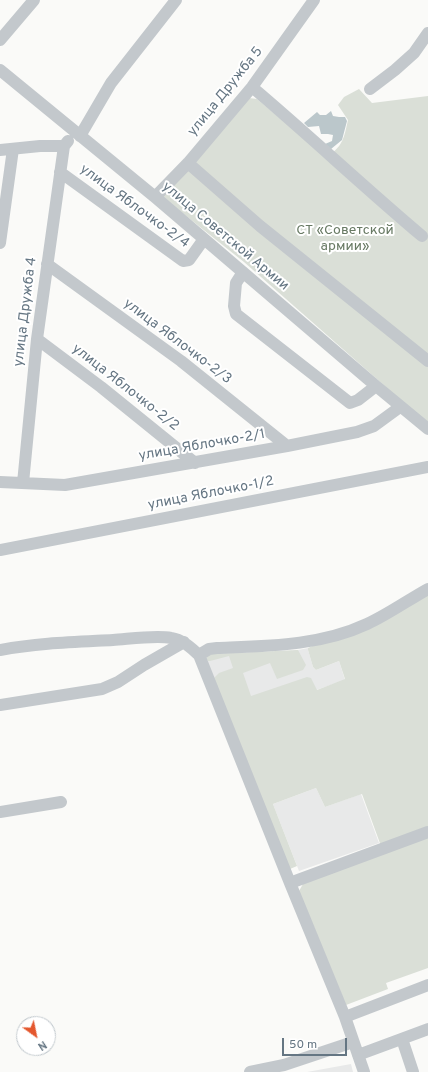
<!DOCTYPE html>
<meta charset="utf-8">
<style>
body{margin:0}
#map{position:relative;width:428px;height:1072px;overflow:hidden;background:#fafaf8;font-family:Overpass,sans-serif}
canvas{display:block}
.north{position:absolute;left:16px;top:1016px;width:40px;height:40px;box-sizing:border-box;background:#fff;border:1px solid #c1c8cd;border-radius:50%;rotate:147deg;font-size:11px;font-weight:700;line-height:16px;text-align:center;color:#657683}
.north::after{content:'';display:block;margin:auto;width:14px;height:18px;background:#e4572e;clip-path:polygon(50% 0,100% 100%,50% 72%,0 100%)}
.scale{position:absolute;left:282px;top:1038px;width:65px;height:18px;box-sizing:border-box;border:2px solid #657683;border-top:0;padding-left:5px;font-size:12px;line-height:14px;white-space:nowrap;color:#657683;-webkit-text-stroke:3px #fff;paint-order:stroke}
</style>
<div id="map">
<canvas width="428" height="1072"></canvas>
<div class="north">N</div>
<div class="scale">50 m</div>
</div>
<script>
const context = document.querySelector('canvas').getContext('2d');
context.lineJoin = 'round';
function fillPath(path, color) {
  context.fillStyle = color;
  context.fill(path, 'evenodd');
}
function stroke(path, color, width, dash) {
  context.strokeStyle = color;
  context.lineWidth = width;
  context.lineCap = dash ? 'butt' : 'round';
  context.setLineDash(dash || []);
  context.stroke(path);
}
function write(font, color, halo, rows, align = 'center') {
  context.font = font + ' Overpass,sans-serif';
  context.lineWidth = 4;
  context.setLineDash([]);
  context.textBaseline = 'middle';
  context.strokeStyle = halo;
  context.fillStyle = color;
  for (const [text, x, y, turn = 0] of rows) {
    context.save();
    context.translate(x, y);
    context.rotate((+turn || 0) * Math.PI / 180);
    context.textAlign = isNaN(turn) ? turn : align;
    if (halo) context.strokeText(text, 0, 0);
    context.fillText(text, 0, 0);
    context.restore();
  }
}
fillPath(new Path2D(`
 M308 648V650L313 667 316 670 339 661 345 680 248 714 229 715 206 658 207 656 298 650Z
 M316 788 325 807 361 794 379 843 299 871 273 804Z
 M351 1064 353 1072H307Z`), '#e8e9e9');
fillPath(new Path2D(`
 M359 89 372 103 428 96V422L395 395 244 262 161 196 249 98 257 99 326 157C343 147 344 138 348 120L338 105 344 97Z
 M428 593V828L381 846 362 794 325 807 316 788 273 804 297 866 290 869 214 678 219 673 233 668 229 656 210 661H208L206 658 209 654 298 650 306 665 303 670 277 679 270 663 243 673 251 696 307 677 311 678 317 690 345 679 339 661 316 670 313 667 308 650V648Z
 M428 837V968L386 983 388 989 346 1005 299 891 303 884Z`), '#dadfd7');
fillPath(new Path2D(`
 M331 111 333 116 339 117H345L347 121 342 140 331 149 325 144 332 141 333 135 328 134H321L319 126 308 127 304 123 317 112 320 115H326Z`), '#bbc7cb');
stroke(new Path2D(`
 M0 40 34 0
 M0 70 155 197 376 386 428 429
 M252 87C310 136 365 188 422 236
 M370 89 395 70 414 53 428 33
 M80 136 111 83 176 0
 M0 150 40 146H64L68 141
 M188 163 260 226 428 361
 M60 172 183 261 189 260 204 239
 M155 197 188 163 252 87 314 0
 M0 243 13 149
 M47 264 181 361 287 446
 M243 272 236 283 234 306 236 314 350 403 358 400 376 386
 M37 339 101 387 195 463
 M0 482 65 485 287 446 357 432 374 426 400 407
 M23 483 37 339 64 146
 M0 550 428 467
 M0 650C37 643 75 642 113 640 129 639 156 635 171 638 183 640 190 647 199 655L290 883 345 1017 364 1072
 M199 655 209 649 217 648C267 646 320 646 367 624 387 615 408 600 428 589
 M0 705 102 689 118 682 144 665 184 642
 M0 812 61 802
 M290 883 428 832
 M345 1017 428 985
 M402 1039 413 1072
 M358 1055 428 1029
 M250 1072 284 1065 353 1042`), '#c3c8cc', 12);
write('14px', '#657683', '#fff', [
 ["улица Дружба 5",226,92,-51],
 ["улица Яблочко-2/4",134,207,36],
 ["улица Советской Армии",225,237,40],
 ["улица Дружба 4",26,312,-83],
 ["улица Яблочко-2/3",177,342,37],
 ["улица Яблочко-2/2",125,388,38],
 ["улица Яблочко-2/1",202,446,-10],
 ["улица Яблочко-1/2",211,494,-11]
]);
write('14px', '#687a64', '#fff', [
 ["СТ «Советской",345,231],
 ["армии»",345,247]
]);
</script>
